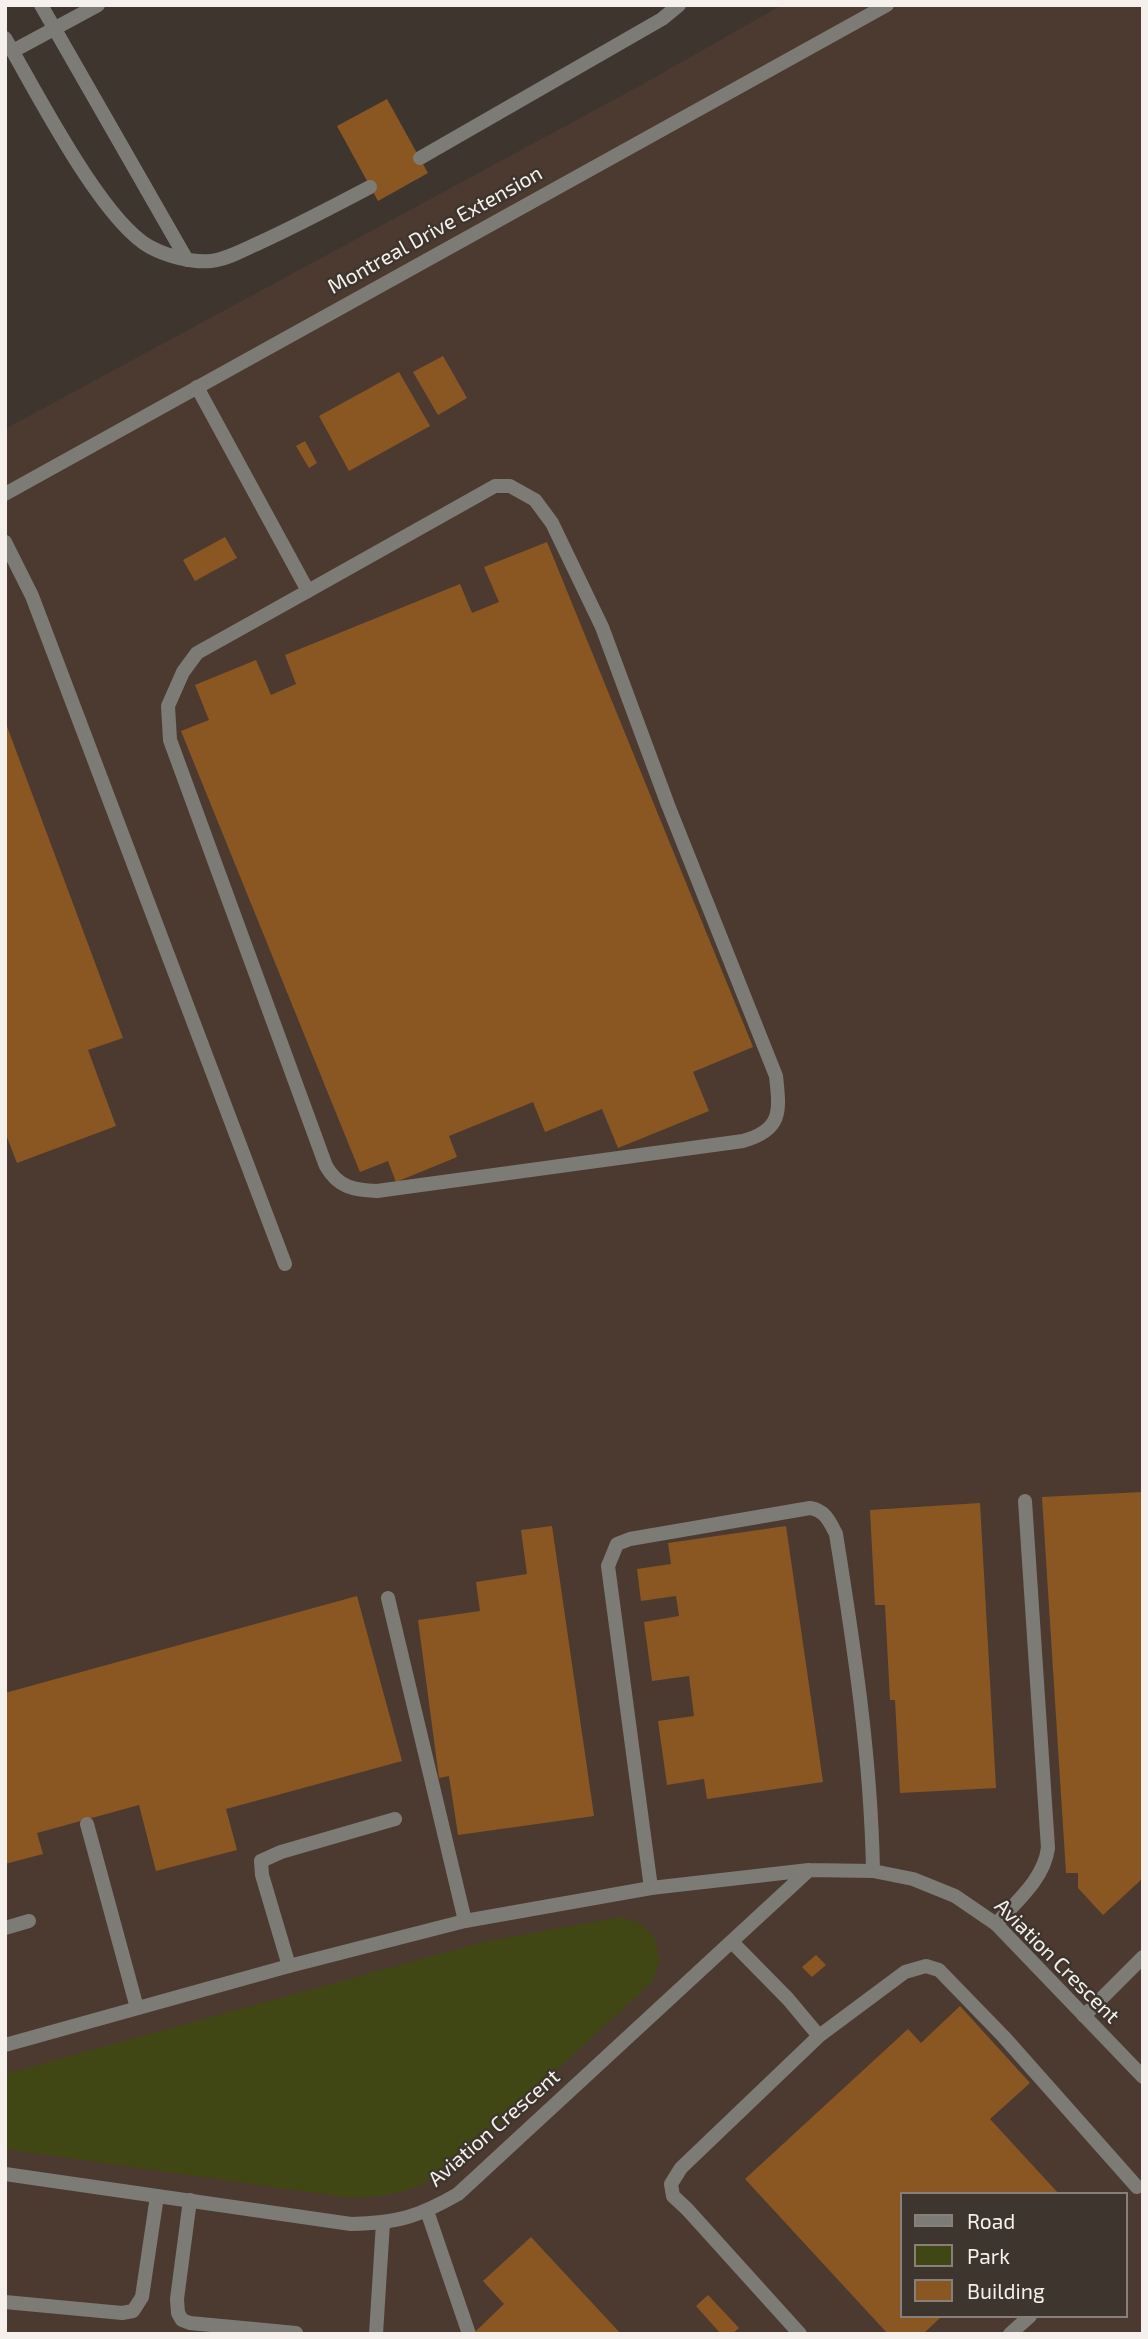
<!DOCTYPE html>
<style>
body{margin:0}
#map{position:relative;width:1148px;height:2339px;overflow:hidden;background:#3e352e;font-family:"Exo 2",sans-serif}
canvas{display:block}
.frame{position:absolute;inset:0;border:7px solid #f5f0eb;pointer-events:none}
.legend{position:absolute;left:900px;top:2192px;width:228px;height:126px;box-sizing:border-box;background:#3e352e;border:2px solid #87807a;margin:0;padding:9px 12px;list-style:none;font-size:21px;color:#f5f0eb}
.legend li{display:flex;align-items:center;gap:14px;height:35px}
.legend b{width:35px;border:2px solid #87807a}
</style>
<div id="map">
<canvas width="1148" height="2339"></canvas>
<div class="frame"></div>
<ul class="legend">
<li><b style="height:9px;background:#7d7b76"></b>Road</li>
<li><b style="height:19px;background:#404714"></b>Park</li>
<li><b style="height:19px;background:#8a5723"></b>Building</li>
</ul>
</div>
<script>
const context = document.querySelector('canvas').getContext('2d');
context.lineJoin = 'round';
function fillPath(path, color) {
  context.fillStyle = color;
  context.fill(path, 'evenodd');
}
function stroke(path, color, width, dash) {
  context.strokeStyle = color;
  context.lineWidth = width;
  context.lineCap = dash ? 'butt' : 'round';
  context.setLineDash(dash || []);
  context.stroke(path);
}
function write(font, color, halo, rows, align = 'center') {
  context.font = font + ' "Exo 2",sans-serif';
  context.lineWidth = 5;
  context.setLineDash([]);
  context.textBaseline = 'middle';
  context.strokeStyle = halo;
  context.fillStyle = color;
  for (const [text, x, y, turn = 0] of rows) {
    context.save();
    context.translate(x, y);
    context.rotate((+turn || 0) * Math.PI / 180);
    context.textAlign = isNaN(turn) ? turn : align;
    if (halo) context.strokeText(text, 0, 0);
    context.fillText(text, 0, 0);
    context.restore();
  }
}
fillPath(new Path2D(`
 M782 5H1143V2334H5V429L643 84ZM901 2194H1125V2316H901Z`), '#4c3a31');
fillPath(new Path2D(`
 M620 1917 638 1922 654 1937 660 1959 653 1981 462 2158C423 2189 401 2196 351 2198L5 2149V2074L483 1942Z`), '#404714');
fillPath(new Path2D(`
 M387 99 428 173 378 201 337 126Z
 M443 356 467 398 438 415 413 372Z
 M399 372 430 426 349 471 319 416Z
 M305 441 317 463 309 468 296 446Z
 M225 537 237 558 195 581 183 560Z
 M547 542 753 1047 693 1072 709 1111 618 1148 602 1109 545 1132 533 1102 449 1136 457 1157 396 1182 388 1161 360 1172 181 731 209 720 195 685 256 660 271 695 296 684 285 655 460 584 472 613 499 602 484 567Z
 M5 721 123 1038 88 1050 116 1126 17 1163 5 1132Z
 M1143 1492V1878L1103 1915 1078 1888V1873H1066L1042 1497Z
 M980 1503 996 1788 900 1793 895 1700H890L885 1605H875L870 1510Z
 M552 1526 594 1816 458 1835 449 1776 439 1778 418 1620 480 1611 476 1582 527 1574 521 1530Z
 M786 1526 823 1782 707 1799 704 1779 667 1785 658 1721 694 1716 689 1676 652 1681 644 1622 679 1616 676 1596 641 1601 637 1569 671 1564 668 1543Z
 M357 1596 402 1761 226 1809 237 1850 156 1871 139 1805 37 1833 43 1854 5 1864V1693Z
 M816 1955 826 1965 812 1977 802 1967Z
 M960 2006 1030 2083 990 2119 1059 2194H901V2316H942L923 2334H888L745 2179 908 2029 921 2043Z
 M531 2237 621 2334H478L476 2331 504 2304 483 2281Z
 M708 2295 739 2328 732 2334H721L696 2306Z`), '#8a5723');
stroke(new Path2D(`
 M41 5 187 260
 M5 38C35 89 101 220 150 247 167 256 192 263 211 261 228 259 245 249 261 242 298 225 334 206 370 187
 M13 51 98 5
 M420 158 662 19 679 5
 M197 387 308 591 495 486H510L535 500 552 523 602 627 668 805 776 1076C780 1112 782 1130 743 1141L377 1191C353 1190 338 1187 326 1166L170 740 168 706 183 672 197 653 308 591
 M5 542 32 596 285 1264
 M388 1598 465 1921
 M87 1824 137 2008
 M651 1888 608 1566 617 1544 630 1539 810 1508C825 1510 830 1522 836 1534 854 1646 871 1758 873 1871
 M996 1924C1017 1901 1044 1879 1048 1848L1025 1501
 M5 1928 29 1921
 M732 1942 788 1999 819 2036
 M289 1966 262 1875 261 1861 281 1852 395 1819
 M1084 2016 1143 1957
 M190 2200 177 2299 178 2313 182 2320 190 2323 296 2333
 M427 2211 469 2334
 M5 2302 122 2313 133 2311 142 2297 157 2196
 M376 2334 383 2223
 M800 2334 687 2209 673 2196 671 2184 681 2168 819 2036 905 1972 926 1966 939 1970 1004 2037 1137 2187
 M1010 2334 1030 2316`), '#7d7b76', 14);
stroke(new Path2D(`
 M5 494 887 5
 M5 2045 289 1966 465 1921 651 1888 809 1870 873 1871 913 1879 955 1896 996 1924 1143 2077
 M5 2174 351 2224C397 2223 418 2217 458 2194L809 1870`), '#7d7b76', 14);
write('21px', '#f5f0eb', '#3e352e', [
 ["Montreal Drive Extension",435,230,-29],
 ["Aviation Crescent",1057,1961,45],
 ["Aviation Crescent",494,2128,-41]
]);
</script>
